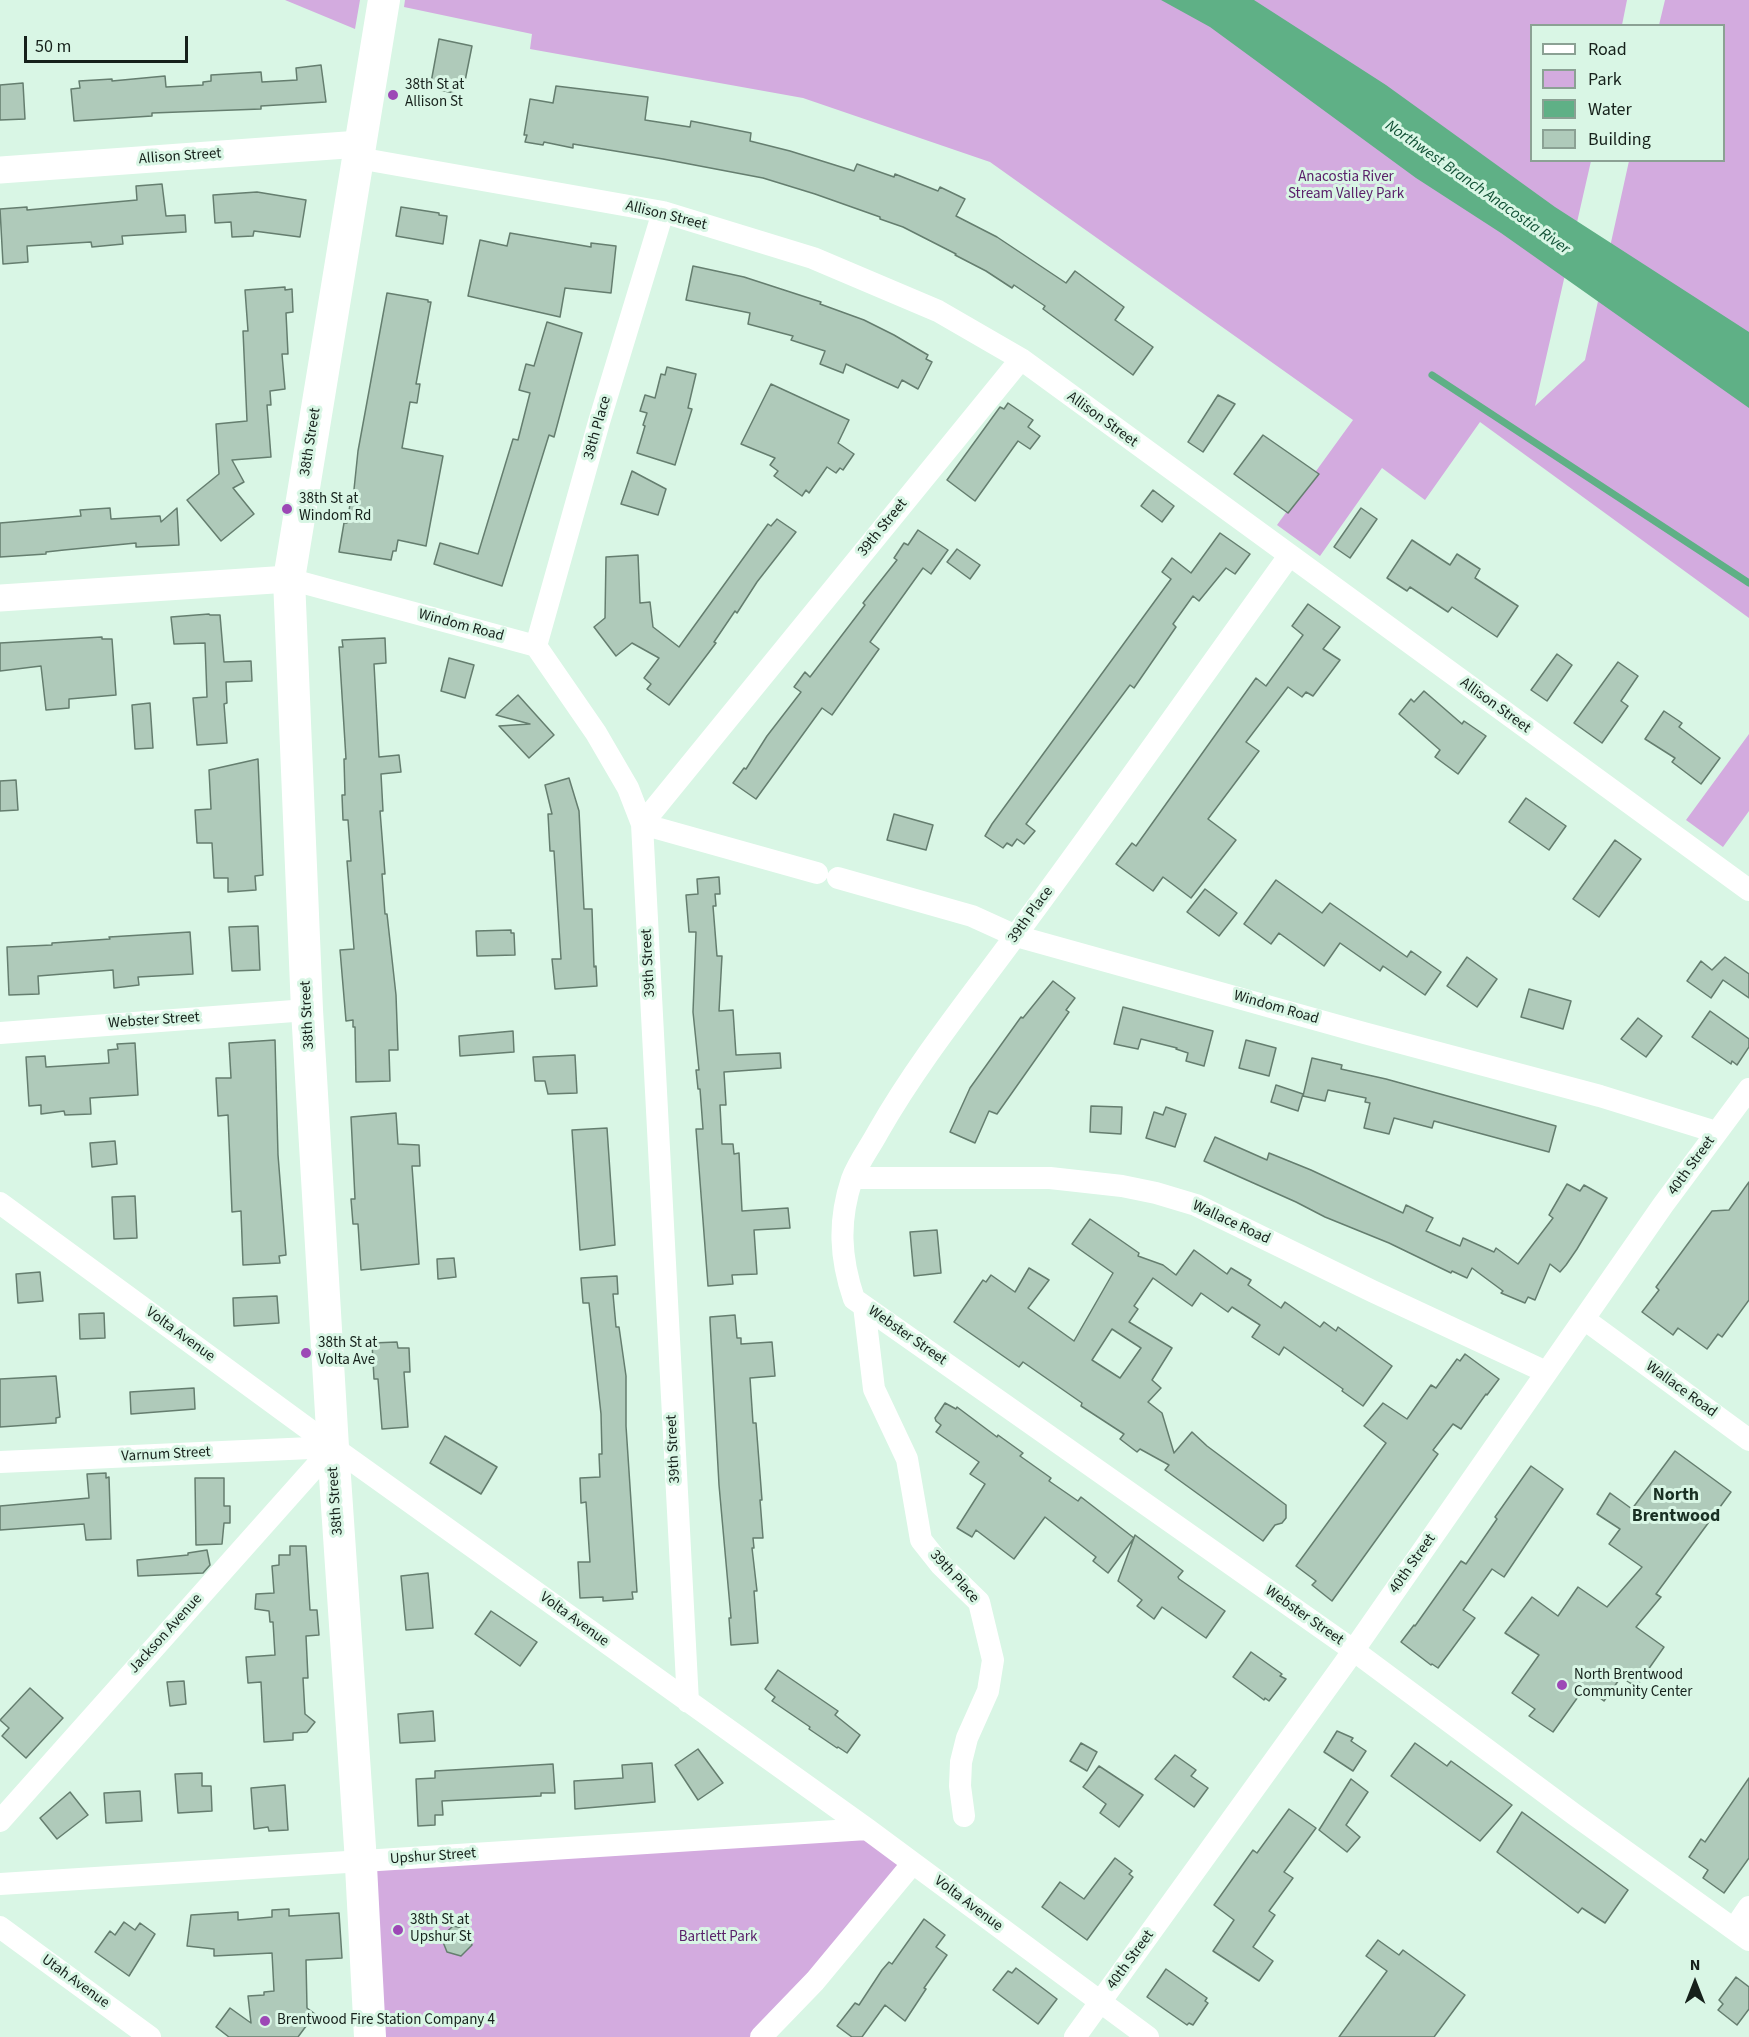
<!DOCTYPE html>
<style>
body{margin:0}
#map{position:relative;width:1749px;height:2037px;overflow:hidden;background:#d9f6e5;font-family:"Source Sans 3",sans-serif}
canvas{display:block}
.legend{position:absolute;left:1530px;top:24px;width:195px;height:138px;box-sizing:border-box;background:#d9f6e5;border:2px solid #8ba194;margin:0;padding:8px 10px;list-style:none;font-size:18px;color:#16211b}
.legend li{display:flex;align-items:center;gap:12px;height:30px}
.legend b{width:30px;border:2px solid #8ba194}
.north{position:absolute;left:1665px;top:1953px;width:60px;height:60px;-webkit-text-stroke:4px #d9f6e5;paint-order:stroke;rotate:0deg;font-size:16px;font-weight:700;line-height:24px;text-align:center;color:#16211b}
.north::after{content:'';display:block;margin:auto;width:21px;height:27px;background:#16211b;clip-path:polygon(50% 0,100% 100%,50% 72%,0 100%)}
.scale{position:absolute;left:24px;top:36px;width:164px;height:27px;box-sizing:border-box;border:3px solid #16211b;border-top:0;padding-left:8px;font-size:18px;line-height:21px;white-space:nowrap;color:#16211b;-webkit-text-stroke:4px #d9f6e5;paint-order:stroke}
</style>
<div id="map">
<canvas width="1749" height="2037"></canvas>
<ul class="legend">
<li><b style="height:8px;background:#fff"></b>Road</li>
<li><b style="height:16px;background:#d3abdf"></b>Park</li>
<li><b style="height:16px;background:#5fb086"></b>Water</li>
<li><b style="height:16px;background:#afcaba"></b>Building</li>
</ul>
<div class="north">N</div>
<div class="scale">50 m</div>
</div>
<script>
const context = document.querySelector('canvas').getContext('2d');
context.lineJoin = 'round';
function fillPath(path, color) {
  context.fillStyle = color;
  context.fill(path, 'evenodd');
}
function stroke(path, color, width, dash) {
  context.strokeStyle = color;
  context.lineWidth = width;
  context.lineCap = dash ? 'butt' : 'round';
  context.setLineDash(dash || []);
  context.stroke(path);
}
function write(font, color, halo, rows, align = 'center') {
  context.font = font + ' "Source Sans 3",sans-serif';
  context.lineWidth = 6;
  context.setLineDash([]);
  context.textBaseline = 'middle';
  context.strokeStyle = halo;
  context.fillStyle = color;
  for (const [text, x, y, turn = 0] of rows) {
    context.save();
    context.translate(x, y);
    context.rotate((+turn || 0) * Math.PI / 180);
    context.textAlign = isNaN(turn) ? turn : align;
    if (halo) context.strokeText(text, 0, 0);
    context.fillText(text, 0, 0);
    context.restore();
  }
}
fillPath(new Path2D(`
 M285 0H360L355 29Z
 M405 0H1627L1622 25 1532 26V160L1591 161 1535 406 1585 360 1629 161 1724 160V26L1659 25 1665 0H1749V618L1480 422 1425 500 1382 468 1320 556 1277 525 1353 420 990 162 803 98 530 49 532 34 404 7Z
 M1749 734V811L1723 847 1686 820Z
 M867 1829 913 1863 761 2037H370L360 1862Z`), '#d3abdf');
fillPath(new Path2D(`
 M1161 0H1254L1386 85 1555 207 1749 332V408L1501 233 1416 178 1210 27Z`), '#5fb086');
stroke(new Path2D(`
 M1432 375 1749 583`), '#5fb086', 7);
const building = new Path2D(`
 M439 39 472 46 465 81 457 79 454 93 430 88Z
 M321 65 326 102 261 106V109L152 113V116L74 121 71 89 80 88 79 81 112 79V81L165 76 166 87 203 85V82L211 81V75L261 72 262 82 297 80 296 68Z
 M23 83 25 119 0 120V85Z
 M556 86 648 97 645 120 690 127 691 121 751 133 750 141 790 151 854 171 857 164 894 177 895 174 938 191 940 187 965 199 956 216 997 237 1066 283 1075 271 1124 307 1115 320 1153 347 1133 375 1043 309 1045 306 1014 285 1012 288 986 271 955 255 956 254 903 227 880 219V217L815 194 763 178 663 159 573 144V148L544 142 543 145 525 142 527 135H524L530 99 553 103Z
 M162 184 166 216 185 215 186 232 122 236 123 244 92 247 91 242 27 246 28 262 3 264 0 209 27 207V210L137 200 136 186Z
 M257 192 306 200 300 237 254 231 253 236 232 237 231 222 215 223 213 195Z
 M401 207 439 213V215L447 216 443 244 396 236Z
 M510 233 591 247V243L616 246 611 293 565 288 560 317 468 296 480 240 507 246Z
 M693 266 744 277 821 302 820 304 864 320 894 335 928 355 926 359 932 362 918 389 902 380 898 388 846 364 843 373 820 364 825 351 791 340 793 336 748 324 750 313 686 300Z
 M285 287V290L292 289 293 312 286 313 288 354H282L285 389 270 391 271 405H267L271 457 232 460 244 482 233 488 254 514 221 541 187 500 219 474 216 424 247 421 243 331H248L245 290Z
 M387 293 428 300V302H431L416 384H420L417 403 410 402 402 448 443 456 426 546 398 540 396 551H393L391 560 339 552 344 523H347L351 498 353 499 358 451Z
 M547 322 582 333 554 437 549 435 502 586 434 564 440 543 478 554 513 439 518 440 530 393 519 390 526 364 534 366Z
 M667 367 696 374 688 408 692 409 675 465 637 453 645 426 643 425 647 413 640 411 645 395 655 398 661 374 665 375Z
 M771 384 849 420 838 443 854 454 843 470 840 468 836 473 827 467 809 493 806 490 802 496 774 476 778 471 770 465 775 458 741 444Z
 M1218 395 1235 404 1203 452 1188 442Z
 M1008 403 1033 420 1028 427 1040 436 1030 449 1018 441 975 501 947 480 1000 407 1004 409Z
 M1263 435 1319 474 1288 513 1234 474Z
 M632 471 666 489 658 515 621 504Z
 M1153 490 1174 506 1162 522 1141 506Z
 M110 508 111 519 160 516 161 522 177 508 179 545 136 547V543L64 550 46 552V554L0 557V523L81 516 80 510Z
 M1361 508 1377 519 1350 558 1334 547Z
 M777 519 796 532 757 582 737 613 735 611 714 642 716 643 669 705 647 689 651 684 644 678 659 658 632 643 616 656 594 627 605 618 606 557 638 555 640 603 650 602 653 627 679 647 768 524 771 526Z
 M918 530 948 550 931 574 923 568 870 642 879 649 832 715 822 708 756 799 733 783 744 768 746 769 767 736 801 692 794 687 805 672 810 677 865 605 863 603 897 560 894 558 904 543 908 545Z
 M1220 533 1250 554 1235 574 1226 568 1199 601 1193 596 1173 624 1176 627 1134 688 1130 685 1026 824 1035 831 1024 844 1017 839 1012 846 1007 843 1003 848 985 836 992 824 1171 579 1162 572 1172 558 1191 573Z
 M1412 540 1450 565 1457 554 1480 569 1475 578 1518 606 1497 637 1452 607 1448 612 1410 587 1407 591 1387 578Z
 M957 549 980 565 970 579 947 562Z
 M1308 604 1340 627 1323 649 1340 660 1313 696 1306 692 1302 697 1288 687 1246 742 1259 751 1208 819 1236 840 1191 898 1163 877 1153 891 1116 864 1132 843 1136 846 1256 678 1266 686 1303 635 1292 626Z
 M209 614 210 615H220L224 662 251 661 252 681 226 682 227 703 224 704 227 743 197 745 193 698 207 697 205 643 174 644 171 617Z
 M102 637V639H112L116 695 69 699V708L46 710 41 666 0 671V643Z
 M385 638 386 663 374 664 379 757 399 755 401 772 381 774 383 811H380L385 874H382L385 914H387L396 995 398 1050H389L390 1081 356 1082 355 1027H353V1020L346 1021 340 950 354 949 347 861H351L348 820H343L342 795H345L344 759H346L339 647H343L342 640Z
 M1557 654 1572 665 1547 701 1531 690Z
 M449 658 474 665 465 698 441 691Z
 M1618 662 1638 676 1621 701 1628 706 1602 743 1574 723Z
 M1424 691 1462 724 1464 721 1486 736 1458 774 1435 757 1440 750 1399 714 1411 699 1414 702Z
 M518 695 554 735 529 758 499 726 530 724 496 715Z
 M150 703 153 748 135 749 132 705Z
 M1664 711 1682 723 1679 727 1720 758 1701 784 1672 762 1675 758 1645 739Z
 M258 759 263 875 255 876 256 890 228 892V878H214L212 843H197L195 810 211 809 209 770Z
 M569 778 579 811 584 909H592L594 967 596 966 597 986 555 989 552 959H561L554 851H550L548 814H552L545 785Z
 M16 780 18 810 0 811V781Z
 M1526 798 1566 826 1549 850 1509 822Z
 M894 814 933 825 926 850 887 840Z
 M1615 840 1641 859 1599 917 1573 899Z
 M719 877 720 894H715L716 906H713L717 956H722L719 1011 733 1010 736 1055 780 1053 781 1068 724 1072 726 1105H720L722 1144H733L734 1154 739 1153 742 1211 788 1208 790 1228 754 1230 757 1274 732 1275 733 1284 708 1286 696 1129H703L700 1089H698L696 1070H699L693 1012 696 932H689L686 895 698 894 697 879Z
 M1276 880 1322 913 1330 903 1407 957 1411 951 1441 972 1425 995 1383 966 1380 971 1340 943 1324 966 1279 933 1271 944 1244 924Z
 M1205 889 1237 913 1219 936 1187 912Z
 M258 926 260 970 232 971 229 927Z
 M511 930V933H514L515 955 477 956 476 931Z
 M190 932 193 974 138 977 139 985 114 988 113 970 38 976 39 994 9 995 7 947 52 945V943L110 939 109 937Z
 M1467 957 1497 979 1477 1007 1447 986Z
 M1725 957 1749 974V998L1723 980 1711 998 1687 981 1701 961 1712 970Z
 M1053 981 1075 998 1066 1010 1069 1012 997 1114 989 1111 975 1143 950 1132 970 1088 1021 1017 1023 1018Z
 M1529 989 1571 1001 1563 1029 1521 1017Z
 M1123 1007 1213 1031 1204 1066 1186 1061 1188 1053 1176 1049 1177 1048 1141 1039 1138 1049 1114 1044Z
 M1710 1011 1749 1039V1047L1737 1065 1732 1061 1731 1064 1692 1037Z
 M1638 1018 1662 1036 1646 1057 1621 1039Z
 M513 1031 514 1052 460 1056 459 1036Z
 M275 1040 278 1155 286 1255 279 1256 280 1263 243 1265 241 1211 232 1212 228 1115 218 1116 216 1078H231L229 1043Z
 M1246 1040 1276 1048 1269 1076 1239 1068Z
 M135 1043 138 1095 90 1098 91 1114 65 1115 64 1111 41 1114V1105L29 1106 26 1057 45 1056 46 1067 109 1063 108 1050 118 1049 117 1044Z
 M575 1055 577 1093 548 1094 545 1081H535L533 1057Z
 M1312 1058 1342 1065 1341 1069 1386 1079 1556 1126 1549 1152 1434 1121 1432 1128 1394 1118 1389 1134 1364 1128 1370 1103 1365 1102 1366 1098 1328 1090 1325 1101 1303 1096Z
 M1276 1085 1303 1094 1298 1111 1271 1102Z
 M1091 1106 1122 1107 1121 1134 1090 1132Z
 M1166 1107 1186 1114 1175 1147 1146 1138 1154 1112 1163 1115Z
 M396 1113 398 1144 419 1145 420 1166H412L419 1264 361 1270 358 1224H353L351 1199H355L351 1117Z
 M607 1128 615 1245 580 1250 572 1130Z
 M1215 1137 1267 1160 1269 1153 1311 1170 1403 1213 1406 1205 1433 1218 1426 1231 1460 1246 1463 1238 1494 1252 1496 1248 1518 1264 1553 1218 1549 1215 1567 1184 1580 1191 1584 1185 1607 1198 1577 1249 1566 1265 1560 1272 1550 1264 1535 1300 1528 1297 1525 1303 1501 1293 1503 1291 1472 1268 1467 1278 1452 1271 1451 1273 1389 1243 1325 1217 1296 1202 1204 1161Z
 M115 1141 117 1164 92 1167 90 1143Z
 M1749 1182V1300L1722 1337 1718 1334 1707 1349 1678 1328 1673 1335 1642 1312 1659 1290 1656 1287 1712 1211 1729 1210Z
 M135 1196 137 1238 114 1239 112 1197Z
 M1090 1219 1139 1253 1138 1256 1163 1265 1176 1275 1194 1250 1227 1274 1231 1268 1251 1280 1248 1285 1281 1308 1285 1302 1320 1327 1324 1322 1336 1331 1338 1327 1392 1366 1363 1406 1342 1391 1343 1389 1284 1347 1279 1355 1252 1337 1260 1325 1232 1307 1228 1312 1201 1293 1192 1306 1153 1278 1134 1306 1138 1309 1129 1322 1172 1348 1152 1380 1161 1388 1148 1402 1162 1413 1174 1453 1192 1432 1207 1446 1286 1505V1518L1282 1523 1275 1525 1263 1541 1165 1470 1169 1465 1140 1449 1137 1452 1120 1439 1124 1434 1081 1406 1082 1403 1023 1362 1019 1367 954 1322 983 1280 986 1282 991 1275 1015 1292 1029 1268 1049 1280 1028 1308 1074 1341 1113 1273 1072 1244ZM1112 1329 1141 1348 1120 1378 1092 1360Z
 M937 1230 941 1273 914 1276 910 1232Z
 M454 1258 456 1277 438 1279 437 1259Z
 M40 1272 43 1301 18 1303 16 1274Z
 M617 1276 618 1294H613L616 1327H619L626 1376V1426L637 1592H632L633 1599 603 1601V1597L580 1598 578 1562H590L586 1502 581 1503 580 1478 600 1477 599 1454H602L601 1414 589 1303H583L581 1278Z
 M277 1296 279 1323 234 1326 233 1298Z
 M104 1313 105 1338 80 1339 79 1314Z
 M735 1315 737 1338H741V1344L772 1342 775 1376 750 1378 753 1423H756L762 1500H760L763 1538H753L754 1548H752L757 1591H754L758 1643 731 1645 729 1618H731L719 1485 710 1321V1317Z
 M397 1342 398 1348H409L410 1372H404L408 1427 382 1429 378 1379H374L372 1343Z
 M1465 1354 1499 1379 1487 1395 1486 1394 1461 1429 1453 1424 1433 1450 1438 1454 1332 1601 1312 1585 1316 1581 1296 1566 1386 1443 1364 1426 1383 1403 1407 1419 1431 1385 1436 1388 1457 1359 1460 1361Z
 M56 1376 60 1417 56 1418V1423L0 1427V1379Z
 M194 1388 195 1409 131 1414 130 1392Z
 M945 1403 956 1409 957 1407 997 1437 998 1435 1023 1453 1020 1456 1051 1478 1049 1481 1078 1501 1081 1497 1134 1538 1108 1573 1093 1561 1096 1557 1045 1517 1014 1559 976 1530 972 1537 957 1528 985 1484 970 1474 979 1462 936 1432 941 1425 936 1421 935 1418Z
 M445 1436 497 1467 481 1494 430 1463Z
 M1675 1451 1731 1492 1656 1594 1661 1597 1636 1627 1664 1647 1636 1687 1621 1677 1604 1701 1585 1687 1553 1732 1529 1716 1535 1709 1512 1693 1539 1655 1505 1633 1532 1597 1558 1616 1578 1587 1607 1607 1642 1567 1609 1544 1620 1529 1597 1514 1610 1493 1632 1509Z
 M1531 1466 1563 1489 1504 1577 1492 1569 1463 1610 1475 1618 1438 1668 1432 1664 1431 1665 1401 1642 1414 1625 1415 1626 1461 1561 1466 1564 1497 1519 1495 1517Z
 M106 1473V1478L109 1477 111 1539 86 1540 84 1524 0 1530V1506L89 1498 87 1474Z
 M195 1478H224V1506H230V1523H224L222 1544 196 1545Z
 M1135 1535 1183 1571 1178 1577 1179 1579 1225 1611 1206 1638 1162 1607 1154 1619 1137 1606 1142 1600 1118 1581Z
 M290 1546H306L310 1610H317L319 1635 306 1636 308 1678H303L305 1714 315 1722 307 1732 293 1733V1740L264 1742 261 1682 248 1683 246 1657 275 1655 273 1622H270L269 1611 255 1609 256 1594 274 1593 272 1566 279 1565V1555H290Z
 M207 1550 210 1565 203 1573 138 1576 137 1560 188 1555V1553Z
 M428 1573 433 1628 406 1630 401 1576Z
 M491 1611 537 1642 520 1666 475 1634Z
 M1251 1652 1282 1674 1280 1676 1286 1679 1269 1701 1265 1698 1264 1700 1233 1677Z
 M778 1670 838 1711 835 1715 860 1735 847 1753 838 1747 837 1748 809 1729 810 1727 772 1701 775 1697 765 1689Z
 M184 1681 186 1704 170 1706 167 1682Z
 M30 1688 63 1718 26 1758 2 1736 9 1728 0 1720Z
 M433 1711 435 1741 400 1743 398 1714Z
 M1337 1731 1353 1738 1351 1741 1366 1751 1353 1771 1324 1752Z
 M1081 1743 1097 1752 1087 1771 1070 1761Z
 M1415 1743 1447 1766 1451 1761 1512 1805 1480 1841 1391 1776Z
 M698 1749 723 1783 698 1800 675 1765Z
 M1175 1755 1196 1770 1191 1776 1208 1788 1194 1807 1155 1779Z
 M652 1763 655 1802 575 1809 574 1781 623 1778 622 1765Z
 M553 1764 555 1793H541V1796L442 1801 443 1815H435V1825L418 1826 416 1779 435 1778V1771Z
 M1099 1766 1143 1795 1119 1827 1100 1813 1106 1804 1083 1787Z
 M202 1773V1786H211L212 1811 178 1813 175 1774Z
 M1749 1778V1858L1724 1893 1703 1878 1708 1870 1689 1857 1701 1839 1705 1842Z
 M1351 1779 1368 1792 1346 1825 1360 1837 1347 1852 1319 1830Z
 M285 1785 288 1830 269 1831 268 1827 254 1829 251 1788Z
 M140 1791 142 1821 106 1823 104 1793Z
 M70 1792 88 1815 57 1839 40 1818Z
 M1289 1809 1316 1828 1284 1872 1293 1878 1269 1911 1275 1915 1253 1947 1273 1961 1259 1981 1213 1951 1234 1920 1214 1905 1253 1850 1257 1853Z
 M1522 1812 1628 1890 1605 1923 1582 1908 1578 1913 1497 1852Z
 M1115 1858 1132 1871 1129 1874 1133 1877 1087 1940 1042 1907 1060 1882 1084 1899Z
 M289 1909V1916L339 1913 342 1958 306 1960 307 2008 315 2014 298 2037H229L216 2027 230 2008 251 2023 248 1996 264 1995V1992L274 1991 272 1953 214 1956V1949L187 1946 191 1915 238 1912V1920L272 1917V1910Z
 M924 1919 945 1935 936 1947 947 1955 924 1988 926 1989 905 2021 885 2005 862 2037H852L837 2026 855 2003 859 2005 882 1970 889 1962 892 1964Z
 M124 1922 135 1930 140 1923 155 1934 129 1976 95 1952 110 1931 115 1935Z
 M453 1926 467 1929 472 1945 461 1956 447 1952 441 1937Z
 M1378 1940 1399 1955 1403 1950 1465 1995 1434 2037H1339L1387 1971 1366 1956Z
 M1016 1968 1057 1999 1038 2024 993 1990 1008 1971 1012 1973Z
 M1166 1969 1207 1998 1205 2001 1208 2003 1193 2025 1189 2023 1187 2025 1147 1997Z
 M1736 1977 1749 1987V2009L1737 2025 1718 2010 1723 2004 1719 2000Z`);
fillPath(building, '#afcaba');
stroke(building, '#657e6f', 1.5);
stroke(new Path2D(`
 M358 158 663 212 813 258 938 311 1021 359 1749 890
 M1289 556C1198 682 1109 810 1016 935 969 999 918 1062 878 1132 870 1147 858 1163 852 1179 838 1221 840 1258 854 1299L1353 1650 1575 1815 1749 1940
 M289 579 536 646 596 733 628 788 642 824 817 873
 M536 646 599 422 663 212
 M838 878 972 916 1016 936 1364 1033 1600 1096 1716 1132
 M0 1033 307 1010
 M853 1178H1050L1122 1186 1156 1193 1196 1205 1372 1291 1546 1372
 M0 1203 333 1447 867 1829 1148 2037
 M864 1306 874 1389 907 1459 921 1540 940 1564 979 1602 993 1660 988 1691 967 1738 961 1762 960 1786 964 1816
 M1584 1319 1749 1440
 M0 1462 333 1447
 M688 1702 642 824 1021 359
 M0 1821 333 1447
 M0 1884 867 1829
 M0 1927 150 2037
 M1734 1929 1749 1907
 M761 2037 815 1981 913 1863
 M1075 2037 1344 1664 1663 1205 1749 1089`), '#fff', 22);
stroke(new Path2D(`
 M0 170 360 144
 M0 598 289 579`), '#fff', 27);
stroke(new Path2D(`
 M370 2037 360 1847 333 1447 307 1010 289 579 384 0`), '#fff', 32);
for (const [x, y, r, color] of [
 [393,95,6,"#9d48b6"],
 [287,509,6,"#9d48b6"],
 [306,1353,6,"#9d48b6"],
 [1562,1685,6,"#9d48b6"],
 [398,1930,6,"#9d48b6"],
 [265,2021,6,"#9d48b6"]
]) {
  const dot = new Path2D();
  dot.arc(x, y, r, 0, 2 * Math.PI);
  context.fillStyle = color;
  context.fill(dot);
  stroke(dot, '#d9f6e5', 2);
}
write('15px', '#16211b', '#d9f6e5', [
 ["38th St at",405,86],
 ["Allison St",405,103],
 ["38th St at",299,500],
 ["Windom Rd",299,517],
 ["38th St at",318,1344],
 ["Volta Ave",318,1361],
 ["North Brentwood",1574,1676],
 ["Community Center",1574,1693],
 ["38th St at",410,1921],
 ["Upshur St",410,1938],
 ["Brentwood Fire Station Company 4",277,2021]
], 'left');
write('15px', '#16211b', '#d9f6e5', [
 ["Allison Street",180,157,-4],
 ["Allison Street",666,216,14],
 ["Allison Street",1102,420,36],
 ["38th Place",598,428,-74],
 ["38th Street",311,442,-81],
 ["39th Street",883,528,-51],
 ["Windom Road",461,626,15],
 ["Allison Street",1495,706,36],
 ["39th Place",1031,915,-54],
 ["39th Street",649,963,-93],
 ["Windom Road",1276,1008,16],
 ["38th Street",308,1015,-93],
 ["Webster Street",154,1021,-4],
 ["40th Street",1692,1166,-54],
 ["Wallace Road",1231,1223,25],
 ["Volta Avenue",180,1335,36],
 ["Webster Street",907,1336,35],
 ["Wallace Road",1681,1390,36],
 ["39th Street",674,1449,-93],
 ["Varnum Street",166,1455,-3],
 ["38th Street",336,1501,-94],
 ["40th Street",1413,1564,-55],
 ["39th Place",954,1577,48],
 ["Webster Street",1304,1616,35],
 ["Volta Avenue",574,1620,36],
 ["Jackson Avenue",166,1634,-48],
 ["Upshur Street",433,1857,-4],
 ["Volta Avenue",968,1904,37],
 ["40th Street",1131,1960,-54],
 ["Utah Avenue",75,1982,36]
]);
write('15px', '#5a206a', '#d9f6e5', [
 ["Anacostia River",1346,178],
 ["Stream Valley Park",1346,195],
 ["Bartlett Park",718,1938]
]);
write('italic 16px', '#105034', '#d9f6e5', [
 ["Northwest Branch Anacostia River",1477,188,35]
]);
write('bold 18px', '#193023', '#d9f6e5', [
 ["North",1676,1496],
 ["Brentwood",1676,1517]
]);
</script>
